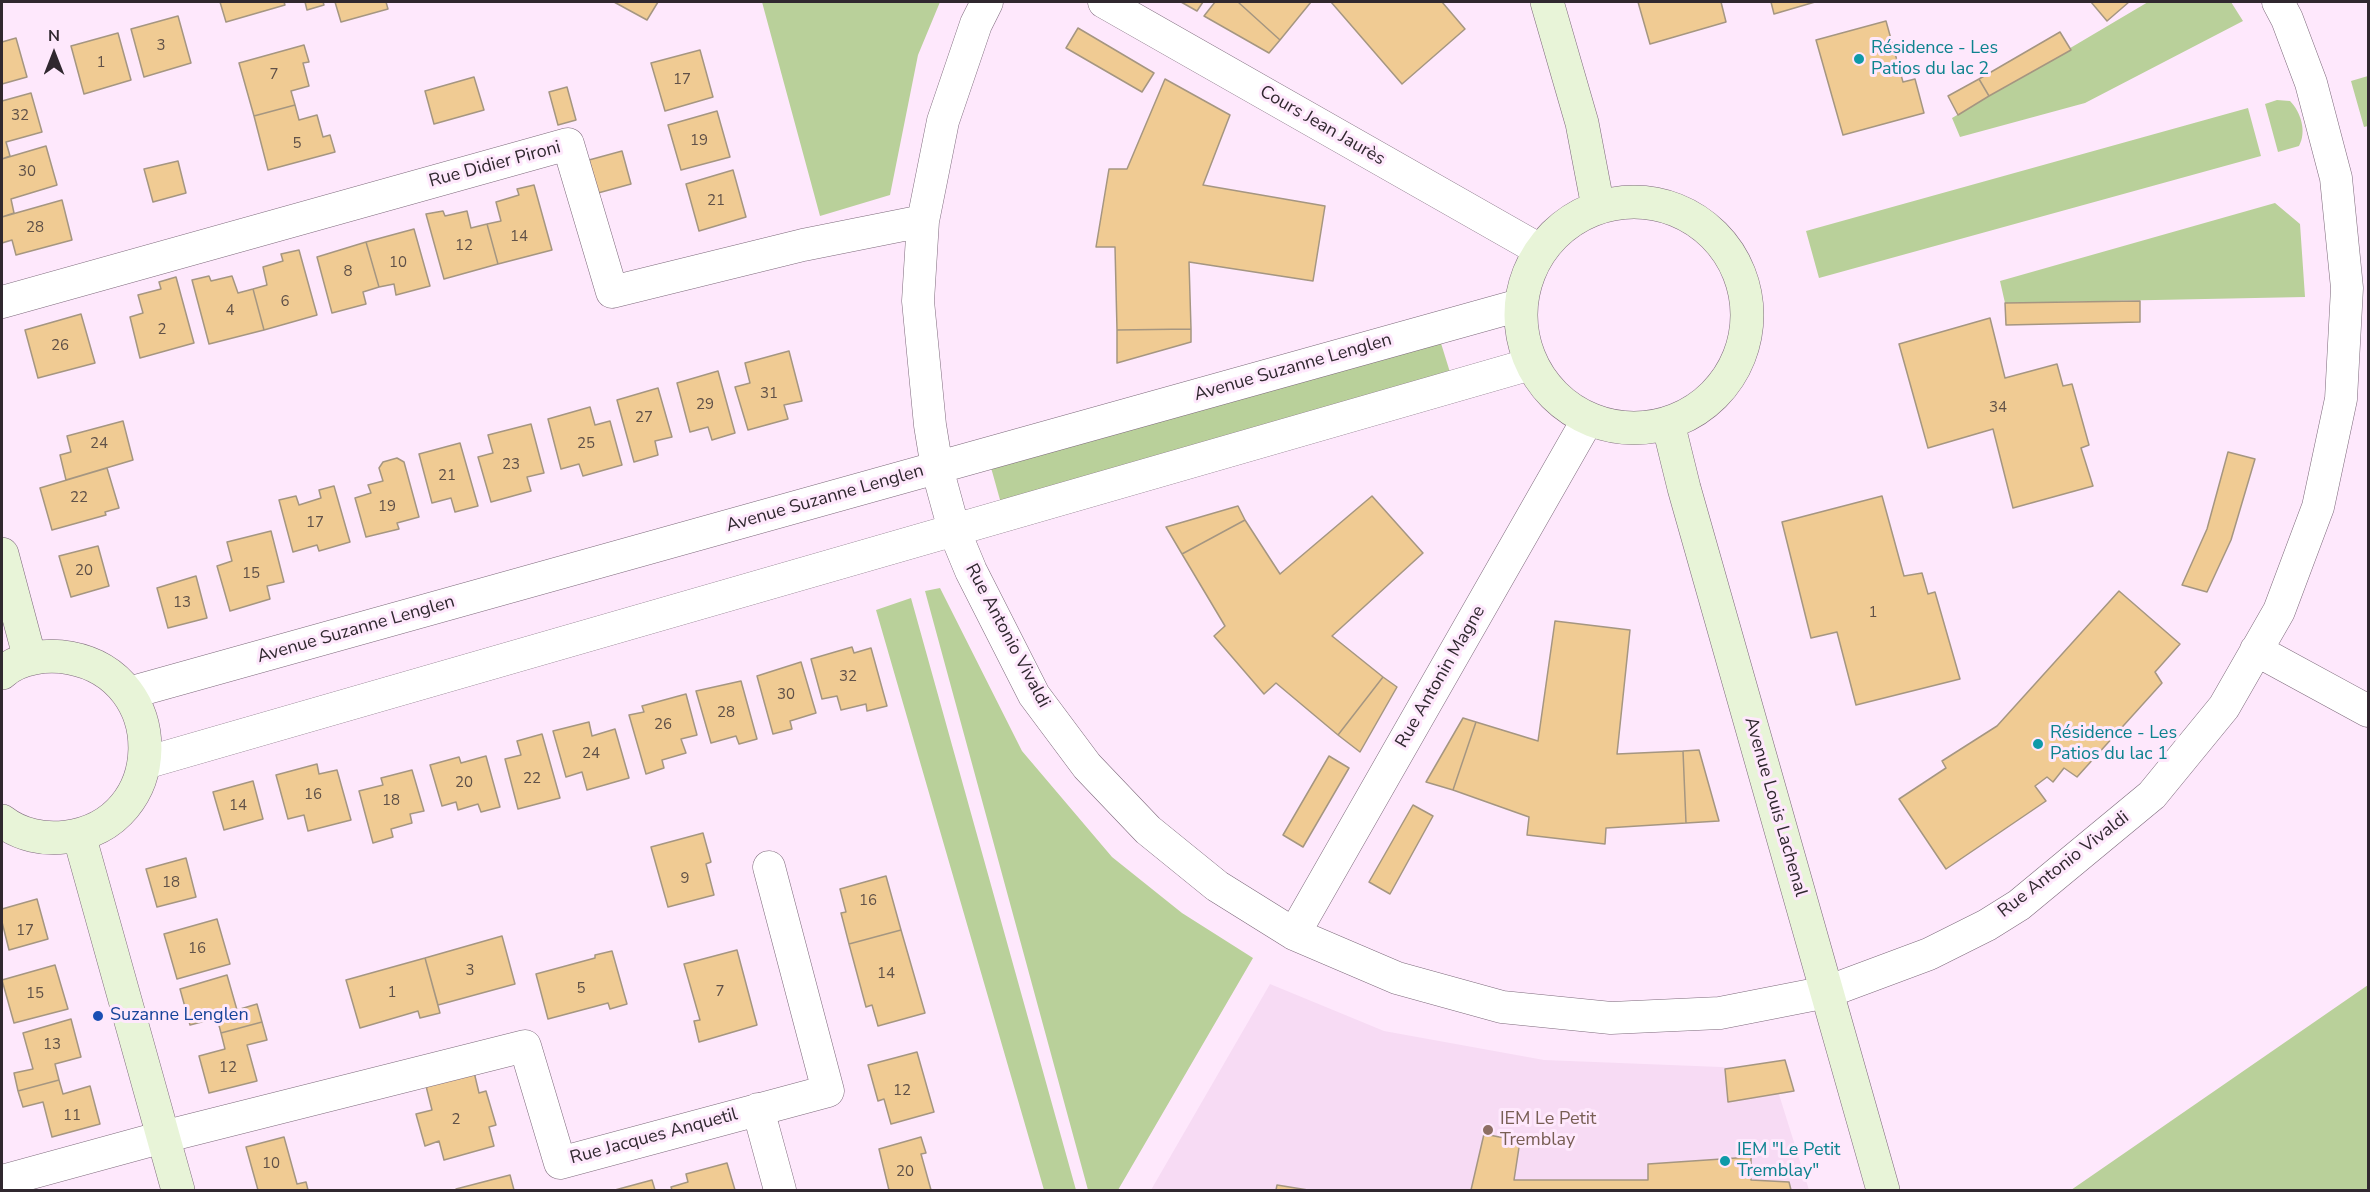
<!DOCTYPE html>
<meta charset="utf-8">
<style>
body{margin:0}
#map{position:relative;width:2370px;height:1192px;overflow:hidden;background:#fee8fc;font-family:"Nunito Sans",sans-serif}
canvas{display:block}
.frame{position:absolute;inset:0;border:3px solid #30282f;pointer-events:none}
.north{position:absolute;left:24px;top:24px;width:60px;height:60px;-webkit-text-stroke:4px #fee8fc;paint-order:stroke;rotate:0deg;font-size:16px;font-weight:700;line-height:24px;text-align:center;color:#30282f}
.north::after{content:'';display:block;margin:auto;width:21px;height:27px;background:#30282f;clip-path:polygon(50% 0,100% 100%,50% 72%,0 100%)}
</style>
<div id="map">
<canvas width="2370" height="1192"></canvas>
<div class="frame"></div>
<div class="north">N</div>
</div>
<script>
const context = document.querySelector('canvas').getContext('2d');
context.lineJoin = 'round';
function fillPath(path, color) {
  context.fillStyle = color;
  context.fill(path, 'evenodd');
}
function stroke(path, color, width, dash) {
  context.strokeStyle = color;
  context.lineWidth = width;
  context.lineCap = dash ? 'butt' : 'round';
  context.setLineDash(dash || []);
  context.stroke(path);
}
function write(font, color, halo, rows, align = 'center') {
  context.font = font + ' "Nunito Sans",sans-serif';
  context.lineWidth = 6;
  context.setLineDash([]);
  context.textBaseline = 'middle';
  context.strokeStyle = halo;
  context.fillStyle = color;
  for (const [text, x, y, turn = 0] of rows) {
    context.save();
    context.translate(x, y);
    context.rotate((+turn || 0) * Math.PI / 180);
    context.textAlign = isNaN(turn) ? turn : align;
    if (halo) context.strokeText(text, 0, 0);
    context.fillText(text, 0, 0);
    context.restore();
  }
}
fillPath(new Path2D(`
 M1270 984 1384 1031 1544 1060 1771 1069 1809 1190H1151Z`), '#f7dbf4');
fillPath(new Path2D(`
 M762 2H940L918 55 890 195 820 216Z
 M2148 2H2231L2243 21 2085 103 1960 137 1952 118Z
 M2368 76V126L2364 127 2351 81Z
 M2277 100 2290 101C2301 112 2307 132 2299 146L2278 152 2265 104Z
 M2248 108 2261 156 1819 278 1806 231Z
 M2275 203 2300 224 2305 297 2005 303 2000 281Z
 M1440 340 1453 382 1002 507 990 464Z
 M940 588 1022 751 1112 857 1182 913 1253 958 1118 1190H1088L925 591Z
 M911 598 1076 1190H1044L876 610Z
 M2368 985V1190H2071Z`), '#b9d09a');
const building = new Path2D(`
 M220 2H284L285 5 226 22Z
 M305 2H323L324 5 307 10Z
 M335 2H386L388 9 341 22Z
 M614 2H658L647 20Z
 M1181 2H1203L1197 11Z
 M1215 2H1238L1280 40 1269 53 1204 16Z
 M1238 2H1311L1280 40Z
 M1331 2H1442L1465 29 1402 84Z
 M1638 2H1721L1726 22 1650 44Z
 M1771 2H1815L1774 14Z
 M2091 2H2129L2107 21Z
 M178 16 191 63 144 77 131 29Z
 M1886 21 1903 82 1915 79 1924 113 1843 135 1816 40Z
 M1078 28 1154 73 1142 92 1066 48Z
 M2060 32 2071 50 1989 96 1979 79Z
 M118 33 131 80 84 94 71 46Z
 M16 38 27 77 2 84V42Z
 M304 45 309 62 303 63 309 86 291 91 295 105 254 116 239 63Z
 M700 50 713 97 665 111 651 63Z
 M474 77 484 110 434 124 425 91Z
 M1165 79 1230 115 1203 185 1325 206 1313 281 1189 262 1191 329 1117 330 1115 247H1096L1109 169H1127Z
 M1979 79 1989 96 1958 115 1948 96Z
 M567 87 576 120 558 125 549 92Z
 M31 93 42 132 6 142 10 156 2 159V101Z
 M295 105 299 120 317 115 323 137 330 135 335 152 268 170 254 116Z
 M717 111 730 157 681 170 668 125Z
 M46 146 57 185 11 199 14 213 2 217V159Z
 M622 151 631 184 598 193 589 160Z
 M178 161 186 193 153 202 144 169Z
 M733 170 746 217 699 231 686 184Z
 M534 185 552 250 498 264 487 224 501 221 496 202 519 195 517 189Z
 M62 200 72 240 16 255 12 240 2 243V217Z
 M443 211 445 216 467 211 471 228 487 224 498 264 444 279 426 214Z
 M414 229 430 286 396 295 394 284 379 287 366 242Z
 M366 242 379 287 363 292 366 304 332 313 317 257Z
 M299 250 317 315 264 330 253 289 267 285 263 267 283 261 281 254Z
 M209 276 211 281 232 276 238 293 253 289 264 330 209 344 192 280Z
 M176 277 194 343 140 358 130 317 143 313 138 295 161 289 159 282Z
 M2140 301V322L2006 325 2005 303Z
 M81 314 95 363 38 378 25 330Z
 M1990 318 2005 378 2057 364 2063 386 2072 384 2089 445 2081 448 2093 486 2013 508 1993 429 1928 448 1899 344Z
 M1191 329V342L1117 363V330Z
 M789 351 802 401 784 405 788 419 748 430 735 387 750 383 745 363Z
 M718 371 735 433 712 440 708 427 690 432 677 383Z
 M658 388 672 437 655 441 658 455 634 462 617 400Z
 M590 407 595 425 610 421 622 465 583 476 579 464 561 469 548 419Z
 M123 421 133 460 66 480 60 455 71 452 67 436Z
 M531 424 544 473 527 477 531 491 491 502 478 457 493 453 488 435Z
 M460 443 478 506 455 512 451 498 432 503 419 454Z
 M2228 452 2255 459 2231 540 2207 592 2182 585 2207 529Z
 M397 458 404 462 419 517 397 523 399 529 366 537 355 498 371 493 368 485 383 481 379 468 383 462Z
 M107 468 119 508 105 512 106 515 52 530 40 488Z
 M334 486 350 542 319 551 317 545 293 552 279 500 296 496 299 505 321 498 319 490Z
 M1372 496 1423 553 1332 636 1383 677 1338 735 1276 683 1264 694 1214 636 1225 626 1182 554 1245 520 1280 574Z
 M1882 496 1904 576 1922 573 1928 594 1935 592 1960 679 1856 705 1837 632 1811 638 1782 522Z
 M1238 506 1245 520 1182 554 1166 527Z
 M271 531 284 582 267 586 270 599 230 611 217 566 232 561 227 542Z
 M98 546 109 586 71 597 59 556Z
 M196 576 207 618 168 628 157 588Z
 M2119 591 2180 644 2155 672 2162 683 2077 777 2064 768 2053 782 2047 777 2035 786 2046 801 1946 869 1899 799 1946 768 1942 761 1997 726Z
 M1555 621 1630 630 1617 754 1683 751 1686 823 1606 828 1605 844 1527 835 1529 817 1453 790 1476 722 1538 741Z
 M852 647 854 653 871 648 887 706 867 711 866 704 841 710 837 696 822 699 811 659Z
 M801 662 816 713 790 721 792 729 773 734 757 676Z
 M1383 677 1397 687 1360 752 1338 735Z
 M741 681 757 739 739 744 736 736 711 743 696 691Z
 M686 694 697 735 681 739 686 753 662 760 664 768 646 774 629 715 644 712 642 706Z
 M1463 718 1476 722 1453 790 1426 782Z
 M589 722 592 736 615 729 629 778 587 790 582 772 566 777 553 731Z
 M542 734 560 798 518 809 505 759 521 755 517 741Z
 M1699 750 1719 821 1686 823 1683 751Z
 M486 756 500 807 481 812 478 804 458 810 456 802 442 806 430 765 459 757 461 763Z
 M1329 756 1349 768 1303 847 1283 835Z
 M317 764 319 774 337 770 351 820 308 831 304 815 288 819 276 775Z
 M412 770 424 811 410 814 412 823 391 829 393 837 373 843 359 791 383 785 381 778Z
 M253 781 263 819 224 830 213 792Z
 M1413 805 1433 816 1390 894 1369 882Z
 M703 833 711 862 706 864 714 895 668 907 651 847Z
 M186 858 196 897 157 907 146 869Z
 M886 876 901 930 849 944 841 913 846 912 840 889Z
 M37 899 48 939 9 950 2 922V909Z
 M217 919 230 964 177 979 164 934Z
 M901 930 925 1013 878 1026 872 1005 866 1007 849 944Z
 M502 936 515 984 438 1005 425 958Z
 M737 950 757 1025 699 1042 694 1021 700 1020 684 964Z
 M612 951 627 1004 610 1009 608 1003 548 1019 536 974 595 958V955Z
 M425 958 440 1013 420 1018 418 1011 360 1028 346 980Z
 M55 965 68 1009 14 1023 2 980Z
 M227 975 237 1010 257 1004 262 1022 221 1033 217 1018 190 1025 180 989Z
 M71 1019 81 1057 55 1064 59 1080 18 1091 14 1073 33 1069 23 1033Z
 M262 1022 267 1040 247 1045 257 1081 209 1093 199 1056 225 1049 221 1033Z
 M917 1052 934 1112 891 1124 884 1099 878 1101 868 1065Z
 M1785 1060 1794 1091 1728 1102 1725 1069Z
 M474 1072 479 1093 486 1091 496 1125 489 1127 494 1146 444 1160 439 1141 425 1146 416 1114 432 1110 426 1086Z
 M59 1080 63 1094 90 1086 100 1124 52 1137 43 1102 23 1107 18 1091Z
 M1484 1134 1520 1141 1514 1180H1648V1164L1751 1157V1180L1789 1182 1791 1190H1471Z
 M284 1137 297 1184 306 1182 308 1190H258L246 1147Z
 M921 1137 926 1153 921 1154 931 1190H889L879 1149Z
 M727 1163 735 1190H672L671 1187 688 1182 686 1174Z
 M510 1175 514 1190H457L456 1189Z
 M652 1180 655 1190H615Z
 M1277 1185 1308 1190H1276Z`);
fillPath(building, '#f0cb93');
stroke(building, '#a59681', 1.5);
const street = new Path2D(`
 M987 2 976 24 943 121 923 221 918 301 930 425 937 468 954 530 971 571 1034 695 1087 766 1148 830 1217 886 1294 934 1397 978 1502 1007 1611 1018 1720 1013 1827 992 1929 954 1987 925 2019 905 2152 795 2224 707 2279 611 2318 507 2341 399 2347 288 2336 178 2311 83 2287 19 2278 2
 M1104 2 1540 250
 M2 302 568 144 612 292 803 245 923 221
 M2256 650 2368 711
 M129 693 1520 305
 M145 763 1531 364
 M1294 934 1588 419
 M758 1109 780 1190
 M2 1181 163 1137 525 1046 560 1163 828 1091 769 867`);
const secondary = new Path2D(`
 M1547 2 1582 123 1598 207
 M1521 315a113 113 0 1 1 226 0a113 113 0 1 1-226 0Z
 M1668 423 1684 488 1883 1190
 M2 554 30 659
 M2 673C19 657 48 654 70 658 172 677 169 824 66 837 44 840 20 835 2 821
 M79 835 178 1190`);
stroke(street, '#7d6a7b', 33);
stroke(secondary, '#7d6a7b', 34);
stroke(street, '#fff', 32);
stroke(secondary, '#e8f4d8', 33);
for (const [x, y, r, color] of [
 [1859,59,6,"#0f9aa8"],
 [2038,744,6,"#0f9aa8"],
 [98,1016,6,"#1a4fb4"],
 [1488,1130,6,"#8d6e63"],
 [1725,1161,6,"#0f9aa8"]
]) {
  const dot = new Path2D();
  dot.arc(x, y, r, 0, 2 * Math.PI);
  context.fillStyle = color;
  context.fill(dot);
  stroke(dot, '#fee8fc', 2);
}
write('15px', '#605148', null, [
 ["3",161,46],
 ["1",101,63],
 ["7",274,75],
 ["17",682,80],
 ["32",20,116],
 ["19",699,141],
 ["5",297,144],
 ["30",27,172],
 ["21",716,201],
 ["28",35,228],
 ["14",519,237],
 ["12",464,246],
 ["10",398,263],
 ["8",348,272],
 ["6",285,302],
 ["4",230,311],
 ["2",162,330],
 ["26",60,346],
 ["31",769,394],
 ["29",705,405],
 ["34",1998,408],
 ["27",644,418],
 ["24",99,444],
 ["25",586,444],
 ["23",511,465],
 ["21",447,476],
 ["22",79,498],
 ["19",387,507],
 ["17",315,523],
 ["20",84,571],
 ["15",251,574],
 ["13",182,603],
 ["1",1873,613],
 ["32",848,677],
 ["30",786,695],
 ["28",726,713],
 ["26",663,725],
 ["24",591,754],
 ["22",532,779],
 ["20",464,783],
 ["16",313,795],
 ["18",391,801],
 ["14",238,806],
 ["9",685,879],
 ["18",171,883],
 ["16",868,901],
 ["17",25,931],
 ["16",197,949],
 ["3",470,971],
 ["14",886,974],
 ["5",581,989],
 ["7",720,992],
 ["1",392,993],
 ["15",35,994],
 ["13",52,1045],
 ["12",228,1068],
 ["12",902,1091],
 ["11",72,1116],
 ["2",456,1120],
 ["10",271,1164],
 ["20",905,1172]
]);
write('18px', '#0d838f', '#fee8fc', [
 ["Résidence - Les",1871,49],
 ["Patios du lac 2",1871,70],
 ["Résidence - Les",2050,734],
 ["Patios du lac 1",2050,755],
 ["IEM \"Le Petit",1737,1151],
 ["Tremblay\"",1737,1172]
], 'left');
write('18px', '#30282f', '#fee8fc', [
 ["Cours Jean Jaurès",1322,126,30],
 ["Rue Didier Pironi",495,165,-15],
 ["Avenue Suzanne Lenglen",1293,368,-16],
 ["Avenue Suzanne Lenglen",825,499,-16],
 ["Avenue Suzanne Lenglen",356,630,-16],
 ["Rue Antonio Vivaldi",1007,636,62],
 ["Rue Antonin Magne",1441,677,-60],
 ["Avenue Louis Lachenal",1775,807,74],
 ["Rue Antonio Vivaldi",2064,865,-38],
 ["Rue Jacques Anquetil",654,1137,-15]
]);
write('18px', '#164399', '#fee8fc', [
 ["Suzanne Lenglen",110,1016]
], 'left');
write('18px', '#785e54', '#fee8fc', [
 ["IEM Le Petit",1500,1120],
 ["Tremblay",1500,1141]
], 'left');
</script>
